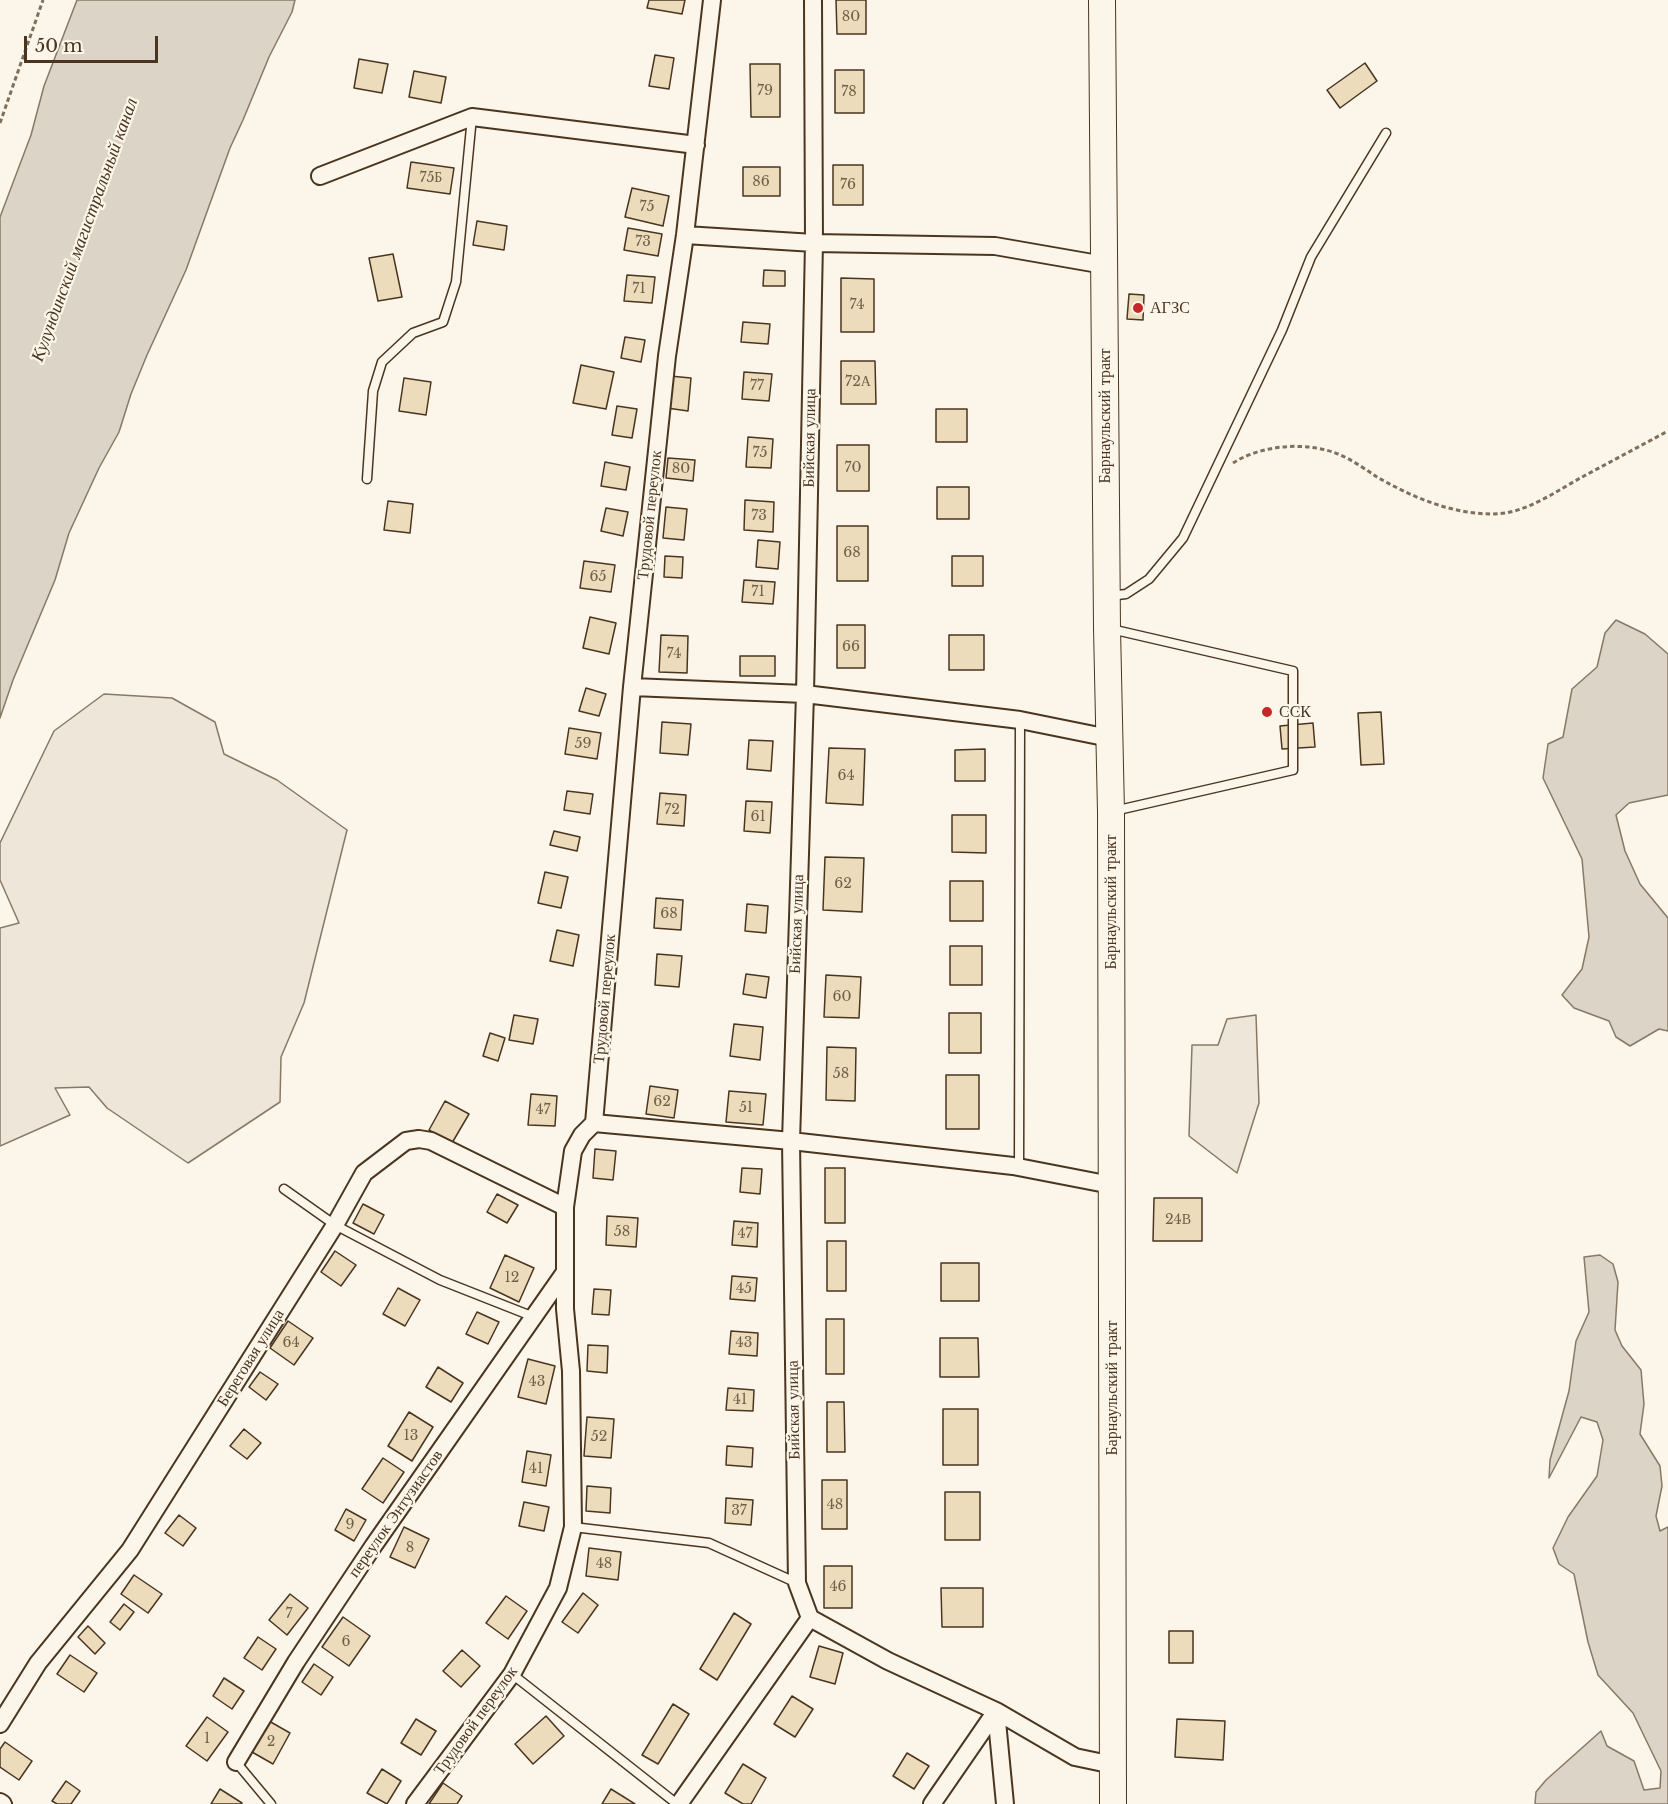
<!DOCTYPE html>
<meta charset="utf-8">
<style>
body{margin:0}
#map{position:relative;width:1668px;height:1804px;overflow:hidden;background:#fbf6e9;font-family:"Libre Baskerville",serif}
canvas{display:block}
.scale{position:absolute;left:24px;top:36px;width:134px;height:27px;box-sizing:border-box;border:3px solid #4a3520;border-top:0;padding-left:8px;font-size:18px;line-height:21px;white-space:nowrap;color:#4a3520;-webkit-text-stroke:4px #fbf6e9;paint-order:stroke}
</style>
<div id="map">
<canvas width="1668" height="1804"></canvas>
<div class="scale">50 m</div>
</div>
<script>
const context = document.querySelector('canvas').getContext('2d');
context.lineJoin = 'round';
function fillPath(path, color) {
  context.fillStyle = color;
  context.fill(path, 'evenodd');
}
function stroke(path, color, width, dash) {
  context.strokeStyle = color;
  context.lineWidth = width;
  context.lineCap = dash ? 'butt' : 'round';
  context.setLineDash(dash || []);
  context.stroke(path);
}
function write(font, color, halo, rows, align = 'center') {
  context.font = font + ' "Libre Baskerville",serif';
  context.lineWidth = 4.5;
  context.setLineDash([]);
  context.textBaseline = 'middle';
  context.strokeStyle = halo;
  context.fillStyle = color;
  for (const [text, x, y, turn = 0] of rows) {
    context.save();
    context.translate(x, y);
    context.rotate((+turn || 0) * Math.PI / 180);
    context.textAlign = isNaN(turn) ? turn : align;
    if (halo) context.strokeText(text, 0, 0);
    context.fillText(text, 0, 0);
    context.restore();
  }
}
const green = new Path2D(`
 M104 694 172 698 215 722 224 754 277 780 347 830 304 1003 281 1057 280 1102 188 1163 107 1108 89 1087 55 1088 70 1115 0 1146V928L19 923 0 880V843L54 731Z
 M1256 1015 1259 1103 1237 1173 1189 1136 1192 1045H1218L1227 1019Z`);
fillPath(green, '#ede6d9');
stroke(green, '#887966', 1.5);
const water = new Path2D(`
 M77 0H295L292 12 269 57 243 120 230 148 186 270 147 355 131 394 119 432 99 468 69 533 55 580 13 680 0 718V217L31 135 44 86Z
 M1616 620 1645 634 1668 654V795L1629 803 1616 815 1625 851 1640 884 1668 918V1031L1659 1029 1630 1046 1616 1037 1609 1021 1574 1008 1562 995 1582 969 1589 937 1582 859 1543 778 1548 744 1563 737 1572 689 1597 667 1605 633Z
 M1600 1255 1613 1264 1618 1282 1615 1330 1622 1346 1641 1370 1644 1404 1640 1434 1660 1466 1662 1486 1656 1516 1660 1531 1668 1527V1804H1535L1536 1792 1546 1780 1601 1731 1607 1746 1634 1761 1644 1790 1660 1788 1661 1771 1633 1713 1598 1675 1588 1642 1574 1574 1559 1564 1553 1548 1568 1517 1597 1476 1603 1440 1597 1422 1581 1417 1549 1478 1550 1460 1569 1391 1576 1341 1589 1312 1584 1257Z`);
fillPath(water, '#dcd4c6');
stroke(water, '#887966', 1.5);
const building = new Path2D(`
 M649 0H685L682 14 647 8Z
 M836 0H866V34H837Z
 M655 55 674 58 669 89 649 86Z
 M359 59 388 64 382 93 354 88Z
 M1365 63 1377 81 1340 108 1327 90Z
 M750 64H780V117H751Z
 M835 70H864V113H835Z
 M414 71 446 77 441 103 409 97Z
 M411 162 454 168 450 194 407 188Z
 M833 165H863V205H833Z
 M743 167H780V196H743Z
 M632 188 669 196 663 226 625 217Z
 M477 221 507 226 504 250 473 245Z
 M628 228 662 234 658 256 624 250Z
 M393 254 402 297 378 301 369 258Z
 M764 270 785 271V286H763Z
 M627 275 655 277 652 303 624 301Z
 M841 278 874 279V332H841Z
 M1129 294 1144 295 1143 320 1127 319Z
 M743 322 770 324 768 344 741 342Z
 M625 337 645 340 641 362 621 358Z
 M841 361H875L876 404H841Z
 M581 365 614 372 606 409 573 403Z
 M744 372 772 374 769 401 742 399Z
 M670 376 691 378 688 411 667 408Z
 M404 378 431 382 426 415 399 411Z
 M617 406 637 409 632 438 612 435Z
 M936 409H967V442H936Z
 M748 437 773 439 771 468 746 467Z
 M837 445H869V491H837Z
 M668 458 695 460 693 481 666 478Z
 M605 462 630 467 626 490 601 486Z
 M937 487H969V519H937Z
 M745 500 774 502 773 532 744 530Z
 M388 501 413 504 410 533 384 530Z
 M666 507 687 509 684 540 663 538Z
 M606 508 628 512 623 536 601 531Z
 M837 526H868V581H837Z
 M758 540 780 542 778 569 756 567Z
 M665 556 683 557 682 578 664 577Z
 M952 556H983V586H952Z
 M584 561 615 565 611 592 580 588Z
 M744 580 775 582 773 604 742 602Z
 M590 617 616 623 609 654 583 648Z
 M837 625H865V668H837Z
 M661 635 688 636 687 673 659 672Z
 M949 635H984V670H949Z
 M740 656H775V676H740Z
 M586 688 606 694 599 716 579 711Z
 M1381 712 1384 764 1361 765 1358 713Z
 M662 722 691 724 688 755 660 753Z
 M1313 723 1315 747 1282 749 1280 726Z
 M569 728 601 733 597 759 565 754Z
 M749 740 773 741 771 771 747 769Z
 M829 748 865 749 863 805 826 803Z
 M985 749V781H955V750Z
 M567 791 593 794 590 814 564 810Z
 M660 793 686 795 684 826 657 824Z
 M746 801 772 802 770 833 744 831Z
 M952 815H986V853L952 852Z
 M554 831 580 837 577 851 550 845Z
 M825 857 864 858 862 912 823 910Z
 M545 872 568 877 561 908 538 903Z
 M950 881H983V921H950Z
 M656 898 683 900 681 930 654 928Z
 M747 904 768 906 766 933 745 931Z
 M557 930 579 935 573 966 550 961Z
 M950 946H982V985H950Z
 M657 954 682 956 679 987 655 985Z
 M746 974 769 977 766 998 743 994Z
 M826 975 861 977 859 1018 824 1017Z
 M949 1013H981V1053H949Z
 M514 1015 538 1019 533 1044 509 1040Z
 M734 1024 763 1027 760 1060 730 1056Z
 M490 1033 505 1038 498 1061 483 1056Z
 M827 1047 856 1048 855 1101 826 1100Z
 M946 1075H979V1129H946Z
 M650 1086 678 1090 674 1118 646 1114Z
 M729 1091 766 1094 763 1125 726 1122Z
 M531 1094 557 1096 555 1126 528 1125Z
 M445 1101 469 1114 452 1143 429 1130Z
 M595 1149 616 1151 613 1180 593 1178Z
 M742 1168 762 1169 760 1194 740 1192Z
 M825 1168H845V1223H825Z
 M497 1194 518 1205 507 1223 487 1212Z
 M1154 1198H1202V1241H1153Z
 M363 1204 384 1215 374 1234 353 1223Z
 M607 1216 638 1218 636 1247 606 1245Z
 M734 1221 758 1223 757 1247 732 1245Z
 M827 1241H846V1291H827Z
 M335 1251 356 1265 341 1286 321 1272Z
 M505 1255 534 1268 519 1302 490 1288Z
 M941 1263H979V1301H941Z
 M732 1276 757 1278 755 1301 730 1299Z
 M398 1288 420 1300 405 1326 383 1314Z
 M594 1289 611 1290 609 1315 592 1314Z
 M477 1312 499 1322 488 1344 466 1334Z
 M826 1319H844V1374H826Z
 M288 1321 313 1338 294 1365 270 1348Z
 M731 1331 758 1333 757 1356 729 1354Z
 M940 1338H978L979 1377H940Z
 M588 1345 608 1346 607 1373 587 1371Z
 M528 1359 555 1366 546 1404 518 1397Z
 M438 1367 463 1383 451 1402 426 1387Z
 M260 1372 278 1384 266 1400 249 1387Z
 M728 1388 754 1390 753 1411 726 1410Z
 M827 1402H844L845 1452H827Z
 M943 1409H978V1465H943Z
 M409 1412 433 1427 412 1461 388 1446Z
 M587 1417 614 1419 611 1458 584 1456Z
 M244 1429 261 1443 247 1459 230 1446Z
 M727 1446 753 1448 752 1467 726 1465Z
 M527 1451 551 1455 546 1486 522 1482Z
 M383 1458 404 1472 383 1503 362 1489Z
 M822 1480H847V1529H822Z
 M587 1486 611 1488 610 1513 586 1511Z
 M945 1492H980V1540H945Z
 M726 1498 753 1500 751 1525 725 1523Z
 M524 1502 549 1507 544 1531 519 1526Z
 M346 1509 366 1520 354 1541 335 1530Z
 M179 1515 196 1528 183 1546 165 1533Z
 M404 1527 429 1539 415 1568 390 1557Z
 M589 1548 621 1552 618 1580 586 1576Z
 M824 1566H852V1608H824Z
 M134 1575 162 1594 148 1613 121 1594Z
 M941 1588H983V1627H942Z
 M583 1593 598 1605 578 1633 562 1622Z
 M290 1594 308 1608 287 1635 269 1620Z
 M506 1596 527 1611 508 1639 486 1623Z
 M124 1604 134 1612 120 1630 110 1622Z
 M734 1613 751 1624 717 1680 700 1669Z
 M343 1617 370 1636 349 1666 322 1647Z
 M88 1626 105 1643 95 1654 78 1637Z
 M1169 1631H1193V1663H1169Z
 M258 1637 276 1649 262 1670 244 1658Z
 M819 1646 843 1653 835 1684 810 1677Z
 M462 1650 480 1666 461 1687 443 1671Z
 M70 1655 97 1673 84 1692 57 1674Z
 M314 1664 333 1677 321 1695 302 1682Z
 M224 1678 244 1691 232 1709 213 1696Z
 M792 1696 813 1709 795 1737 774 1724Z
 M673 1704 689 1714 658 1764 642 1755Z
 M546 1716 564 1736 533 1764 515 1744Z
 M207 1717 228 1732 207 1761 186 1746Z
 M416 1719 436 1731 421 1755 401 1743Z
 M1177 1719 1225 1721 1223 1760 1175 1757Z
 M269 1721 290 1733 273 1764 252 1752Z
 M5 1742 32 1761 19 1780 0 1767V1749Z
 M907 1753 929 1766 914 1789 893 1776Z
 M743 1764 766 1778 751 1804H743L725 1793Z
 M382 1769 401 1781 387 1804 367 1793Z
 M66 1781 80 1791 71 1804H57L52 1801Z
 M443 1783 462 1796 457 1804H429Z
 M220 1789 242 1803 241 1804H211Z
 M611 1789 635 1804H602Z`);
fillPath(building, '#ecdcbc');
stroke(building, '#4a3520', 1.5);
const lane = new Path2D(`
 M367 479 373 391 382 362 413 333 443 322 456 282 472 117
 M1109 596 1126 594 1149 579 1183 538 1282 330 1311 257 1386 133
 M1111 629 1293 671V770L1114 811
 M1019 1167 1020 720
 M284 1189 335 1225 440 1280 534 1317
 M573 1527 709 1543 797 1583
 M512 1674 677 1804
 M236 1762 271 1804`);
const street = new Path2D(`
 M320 176 472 117 696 145
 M685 235 814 243 995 246 1104 265
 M632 687 805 694 1020 720 1109 738
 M594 1123 791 1141 1013 1166 1111 1185
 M810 1618 888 1661 996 1711 1075 1757 1113 1765
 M996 1711 1005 1804
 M0 1724 38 1663 130 1550 335 1225 364 1173 406 1141 419 1139 431 1141 565 1207
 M236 1762 296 1662 374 1545 565 1272
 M0 1802 3 1804
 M415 1804 512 1674 558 1588 573 1527 571 1371 565 1309V1207L573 1151 582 1135 594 1123 632 687 667 356 685 235 712 0
 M679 1804 810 1618 797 1583 791 1141 805 694 814 243 813 0
 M932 1804 996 1711`);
const primary = new Path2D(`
 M1102 0 1107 628 1111 812 1113 1804`);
stroke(lane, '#4a3520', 11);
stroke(street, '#4a3520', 20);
stroke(primary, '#4a3520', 28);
stroke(new Path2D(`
 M0 123 43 0
 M1233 463C1261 445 1306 441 1338 454 1351 459 1365 469 1377 477 1412 497 1451 514 1493 514 1526 514 1556 491 1584 476 1612 461 1640 446 1668 431`), '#7f6f5c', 3, [4.5, 3]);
stroke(lane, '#fbf6e9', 8);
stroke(street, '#fbf6e9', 16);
stroke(primary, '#fbf6e9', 26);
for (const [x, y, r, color] of [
 [1138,308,6,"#c62828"],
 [1267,712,6,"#c62828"]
]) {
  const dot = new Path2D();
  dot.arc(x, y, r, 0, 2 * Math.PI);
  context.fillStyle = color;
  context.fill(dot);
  stroke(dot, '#fbf6e9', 2);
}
write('14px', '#725f47', null, [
 ["80",851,17],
 ["79",765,91],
 ["78",849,92],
 ["75Б",431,178],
 ["86",761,182],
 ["76",848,185],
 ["75",647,207],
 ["73",643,242],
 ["71",639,289],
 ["74",857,305],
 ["72А",858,382],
 ["77",757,386],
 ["75",760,453],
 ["70",853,468],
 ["80",681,469],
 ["73",759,516],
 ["68",852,553],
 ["65",598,577],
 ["71",758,592],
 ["66",851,647],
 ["74",674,654],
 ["59",583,744],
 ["64",846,776],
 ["72",672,810],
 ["61",758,817],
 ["62",843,884],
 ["68",669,914],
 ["60",842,997],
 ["58",841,1074],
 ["62",662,1102],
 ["51",746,1108],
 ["47",543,1110],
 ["24В",1178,1220],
 ["58",622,1232],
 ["47",745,1234],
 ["12",512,1278],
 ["45",744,1289],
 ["64",291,1343],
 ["43",744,1343],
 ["43",537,1382],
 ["41",740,1400],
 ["13",411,1436],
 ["52",599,1437],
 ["41",536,1469],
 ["48",835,1505],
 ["37",739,1511],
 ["9",350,1525],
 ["8",410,1548],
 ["48",604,1564],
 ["46",838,1587],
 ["7",289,1614],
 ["6",346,1642],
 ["1",207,1739],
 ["2",271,1742]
]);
write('16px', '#4a3520', '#fbf6e9', [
 ["АГЗС",1150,308],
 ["ССК",1279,712]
], 'left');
write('16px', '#4a3520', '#fbf6e9', [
 ["Барнаульский тракт",1105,416,-90],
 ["Бийская улица",810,438,-89],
 ["Трудовой переулок",650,515,-84],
 ["Барнаульский тракт",1111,902,-90],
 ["Бийская улица",797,924,-88],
 ["Трудовой переулок",605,999,-85],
 ["Береговая улица",251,1358,-58],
 ["Барнаульский тракт",1112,1388,-90],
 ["Бийская улица",794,1410,-91],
 ["переулок Энтузиастов",396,1514,-55],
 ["Трудовой переулок",476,1721,-54]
]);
write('italic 18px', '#4a3520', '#fbf6e9', [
 ["Кулундинский магистральный канал",85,230,-70]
]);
</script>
